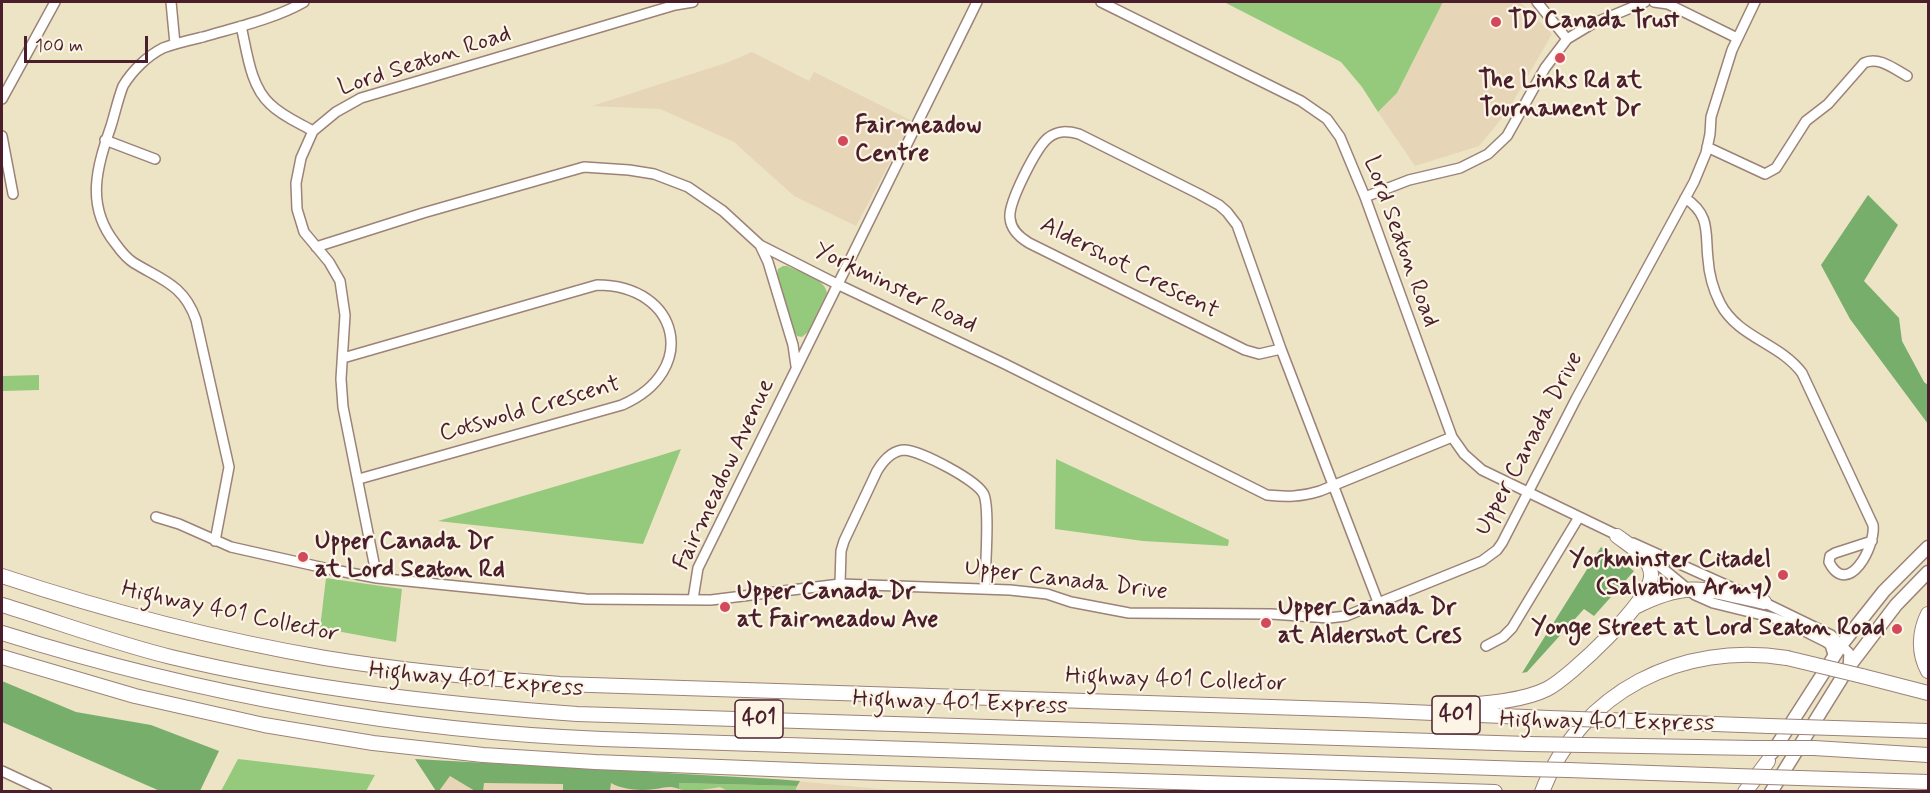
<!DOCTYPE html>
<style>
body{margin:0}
#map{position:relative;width:1930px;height:793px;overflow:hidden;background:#ede4c5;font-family:Mynerve,sans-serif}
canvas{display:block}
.frame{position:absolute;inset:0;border:3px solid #4a1f2b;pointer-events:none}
.scale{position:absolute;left:24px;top:36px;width:124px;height:27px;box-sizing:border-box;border:3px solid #4a1f2b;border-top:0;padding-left:8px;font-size:18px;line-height:21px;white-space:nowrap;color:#4a1f2b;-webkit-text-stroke:4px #fcf5e5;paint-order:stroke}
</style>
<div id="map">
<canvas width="1930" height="793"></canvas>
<div class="frame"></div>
<div class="scale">100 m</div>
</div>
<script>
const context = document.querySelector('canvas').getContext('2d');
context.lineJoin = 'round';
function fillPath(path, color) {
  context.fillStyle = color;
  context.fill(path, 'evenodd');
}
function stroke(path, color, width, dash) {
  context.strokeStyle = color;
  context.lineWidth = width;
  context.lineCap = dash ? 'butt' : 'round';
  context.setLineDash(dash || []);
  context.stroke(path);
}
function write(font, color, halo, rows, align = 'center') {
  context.font = font + ' Mynerve,sans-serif';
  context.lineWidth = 4.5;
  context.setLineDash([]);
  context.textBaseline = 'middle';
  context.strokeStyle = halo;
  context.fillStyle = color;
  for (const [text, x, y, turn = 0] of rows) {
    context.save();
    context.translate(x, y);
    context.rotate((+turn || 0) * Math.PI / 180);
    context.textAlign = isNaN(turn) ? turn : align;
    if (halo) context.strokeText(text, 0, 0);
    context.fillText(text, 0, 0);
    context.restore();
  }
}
fillPath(new Path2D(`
 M1443 2H1520L1552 34 1507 112 1479 146 1415 166 1378 112 1397 93Z
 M752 52 809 81 814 72 912 121 856 226 794 196 734 142 660 109 592 106 729 62Z
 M415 759 576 770 774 779 901 791H436Z`), '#e6d5b7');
fillPath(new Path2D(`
 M1224 2H1443L1397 93 1378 112 1362 87 1341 62Z
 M783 266H787C799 272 825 278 827 293L808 332 802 337 797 336 792 328 777 274 778 269Z
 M39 375V390L3 391V376Z
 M681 449 643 544 438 521 652 458Z
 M1056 459 1229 540 1228 546 1143 541 1055 529Z
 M326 578 402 589 396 642 320 628Z
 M238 759 375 775 366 791H221Z
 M679 783 797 786 795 792 728 791 720 787C707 789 691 793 679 789Z`), '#95ca7c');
fillPath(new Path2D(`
 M1868 195 1898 225 1864 281 1899 318 1902 341 1924 382 1928 385V424L1850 319 1821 265Z
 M1601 547 1634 571 1594 616 1584 609 1527 672 1522 673Z
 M2 681 76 712 151 725 219 751 200 791H160L2 722Z
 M415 759 774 779 800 781 797 786 679 783V789C669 785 664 788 655 789 641 791 623 790 611 783L610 791H563V784L484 783 483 791H475L450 776 439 791H436Z`), '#78ae6c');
const minor = new Path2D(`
 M171 2 175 44
 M1101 2 1301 101 1327 119 1340 137 1365 197 1452 437 1464 454 1482 470 1621 537
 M1537 2 1567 39
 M1654 2 1668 4 1737 38
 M241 26C247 51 250 86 270 104 282 116 299 123 313 131
 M2 99 55 2
 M2 136 13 194
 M105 140 155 159
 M1707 147 1765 174 1776 168 1806 121 1828 104 1864 63C1879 56 1894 69 1907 76
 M1365 197 1409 180 1460 168 1488 154 1507 136 1545 68 1567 39 1592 24 1645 2
 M1685 198C1711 215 1705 233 1708 259 1709 275 1713 289 1720 303 1738 338 1780 343 1802 373L1873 525C1876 546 1848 599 1829 562L1830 556 1835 553 1872 541
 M760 245 768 262 793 345 796 366
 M316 247 423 213 584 167 629 170 654 174 688 187 723 211 760 245 837 284 1005 364 1267 495C1287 497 1301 497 1320 491L1452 437
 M1281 349 1237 225 1227 212 1219 205 1199 194 1079 134C1068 131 1058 130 1048 138 1036 148 1008 203 1010 218 1011 230 1019 237 1029 243L1245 350 1259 354 1281 349 1378 602
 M343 358 597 285C680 285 700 371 622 405L359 479
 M156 517 179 524 231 547 329 569 377 578 586 599 711 600 840 584 1010 590 1047 594 1071 602 1129 613 1271 614 1329 618 1346 616 1482 561 1497 550 1502 543 1576 399 1694 182 1706 153 1710 134 1711 117 1732 50 1755 2
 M215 541 229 467 196 320C184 285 162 280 134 263 126 258 120 250 115 243 85 205 97 167 111 126 115 113 118 99 123 86 132 71 147 56 163 48 176 43 190 40 203 37 237 27 274 19 304 2
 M1633 543 1744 593
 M1644 553 1695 595 1713 603 1774 618 1798 628 1826 642 1830 645 1834 658
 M377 578 343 407 341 379 345 315 340 281 329 262 304 232 297 209 296 183 301 158 313 131 336 112 361 98 675 5 693 2
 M840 584 841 551 844 541 877 471C883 461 892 450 905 450 921 451 979 481 984 495 990 510 985 568 985 587
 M693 599 698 568 977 2
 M1759 600 1831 635 1849 653 1848 668
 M1486 646 1503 637 1512 628 1579 517
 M2 771 47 792`);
const major = new Path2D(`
 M1772 753 1842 644 1884 591 1928 547
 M1771 792 1848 668 1896 605 1928 572`);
const highway = new Path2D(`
 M2 576C107 611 215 639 325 658 403 671 481 678 560 684L1364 710 1549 718
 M2 605C58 622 114 643 171 657 305 689 440 704 577 714L1528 744
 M1635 607C1690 579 1708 590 1764 602
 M1928 614C1919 632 1918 653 1928 671
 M2 633C197 694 397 731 602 739L1525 769
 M2 657 135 696 264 725 373 743 483 755 595 762 821 771 1495 792
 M1862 676 1928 693
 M1444 706C1474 705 1521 702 1547 689 1570 677 1651 601 1651 576 1652 558 1630 546 1617 536
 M1606 720 1769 726
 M1834 728 1928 731
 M1584 745 1754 748
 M1814 748 1928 755
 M1568 770 1736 776
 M1799 778 1928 782
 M1542 792C1580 691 1683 641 1787 658
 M1745 792 1768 761`);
stroke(minor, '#9c8278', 12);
stroke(major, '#9c8278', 15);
stroke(highway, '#9c8278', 16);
stroke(minor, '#fff', 9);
stroke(major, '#fff', 12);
stroke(highway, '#fff', 14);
const highwayBridge = new Path2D(`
 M1787 658 1862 676
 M1549 718 1606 720
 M1769 726 1834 728
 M1528 744 1584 745
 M1754 748H1814
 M1525 769 1568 770
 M1736 776 1799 778`);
stroke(highwayBridge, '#9c8278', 16, []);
stroke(highwayBridge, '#fff', 14);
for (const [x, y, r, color] of [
 [1496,22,6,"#d1495b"],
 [1560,58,6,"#d1495b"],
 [843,141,6,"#d1495b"],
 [303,557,6,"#d1495b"],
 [1783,575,6,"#d1495b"],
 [725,607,6,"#d1495b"],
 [1266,623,6,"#d1495b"],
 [1897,629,6,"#d1495b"]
]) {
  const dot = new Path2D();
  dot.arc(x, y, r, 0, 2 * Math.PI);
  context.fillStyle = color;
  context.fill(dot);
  stroke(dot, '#fcf5e5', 2);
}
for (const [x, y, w] of [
 [1456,715,48],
 [759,719,48]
]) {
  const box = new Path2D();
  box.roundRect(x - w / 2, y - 19, w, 38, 4.5);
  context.fillStyle = '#fcf5e5';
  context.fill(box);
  stroke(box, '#4a1f2b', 1.5);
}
write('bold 22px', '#4a1f2b', null, [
 ["401",1456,715],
 ["401",759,719]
]);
write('bold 24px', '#4a1f2b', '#fcf5e5', [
 ["TD Canada Trust",1508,22],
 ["The Links Rd at",1560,82,"center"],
 ["Tournament Dr",1560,110,"center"],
 ["Fairmeadow",855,127],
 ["Centre",855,155],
 ["Upper Canada Dr",315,543],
 ["at Lord Seaton Rd",315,571],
 ["Yorkminster Citadel",1771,561,"right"],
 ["(Salvation Army)",1771,589,"right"],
 ["Upper Canada Dr",737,593],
 ["at Fairmeadow Ave",737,621],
 ["Upper Canada Dr",1278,609],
 ["at Aldershot Cres",1278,637],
 ["Yonge Street at Lord Seaton Road",1885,629,"right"]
], 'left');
write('24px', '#4a1f2b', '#fcf5e5', [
 ["Lord Seaton Road",425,62,-18],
 ["Lord Seaton Road",1400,242,70],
 ["Aldershot Crescent",1129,269,27],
 ["Yorkminster Road",895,289,26],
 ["Cotswold Crescent",530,410,-16],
 ["Upper Canada Drive",1530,444,-62],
 ["Fairmeadow Avenue",725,475,-65],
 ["Upper Canada Drive",1066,581,7],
 ["Highway 401 Collector",230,613,12],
 ["Highway 401 Express",476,681,5],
 ["Highway 401 Collector",1176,681,2],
 ["Highway 401 Express",960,704,2],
 ["Highway 401 Express",1607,723,1]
]);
</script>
